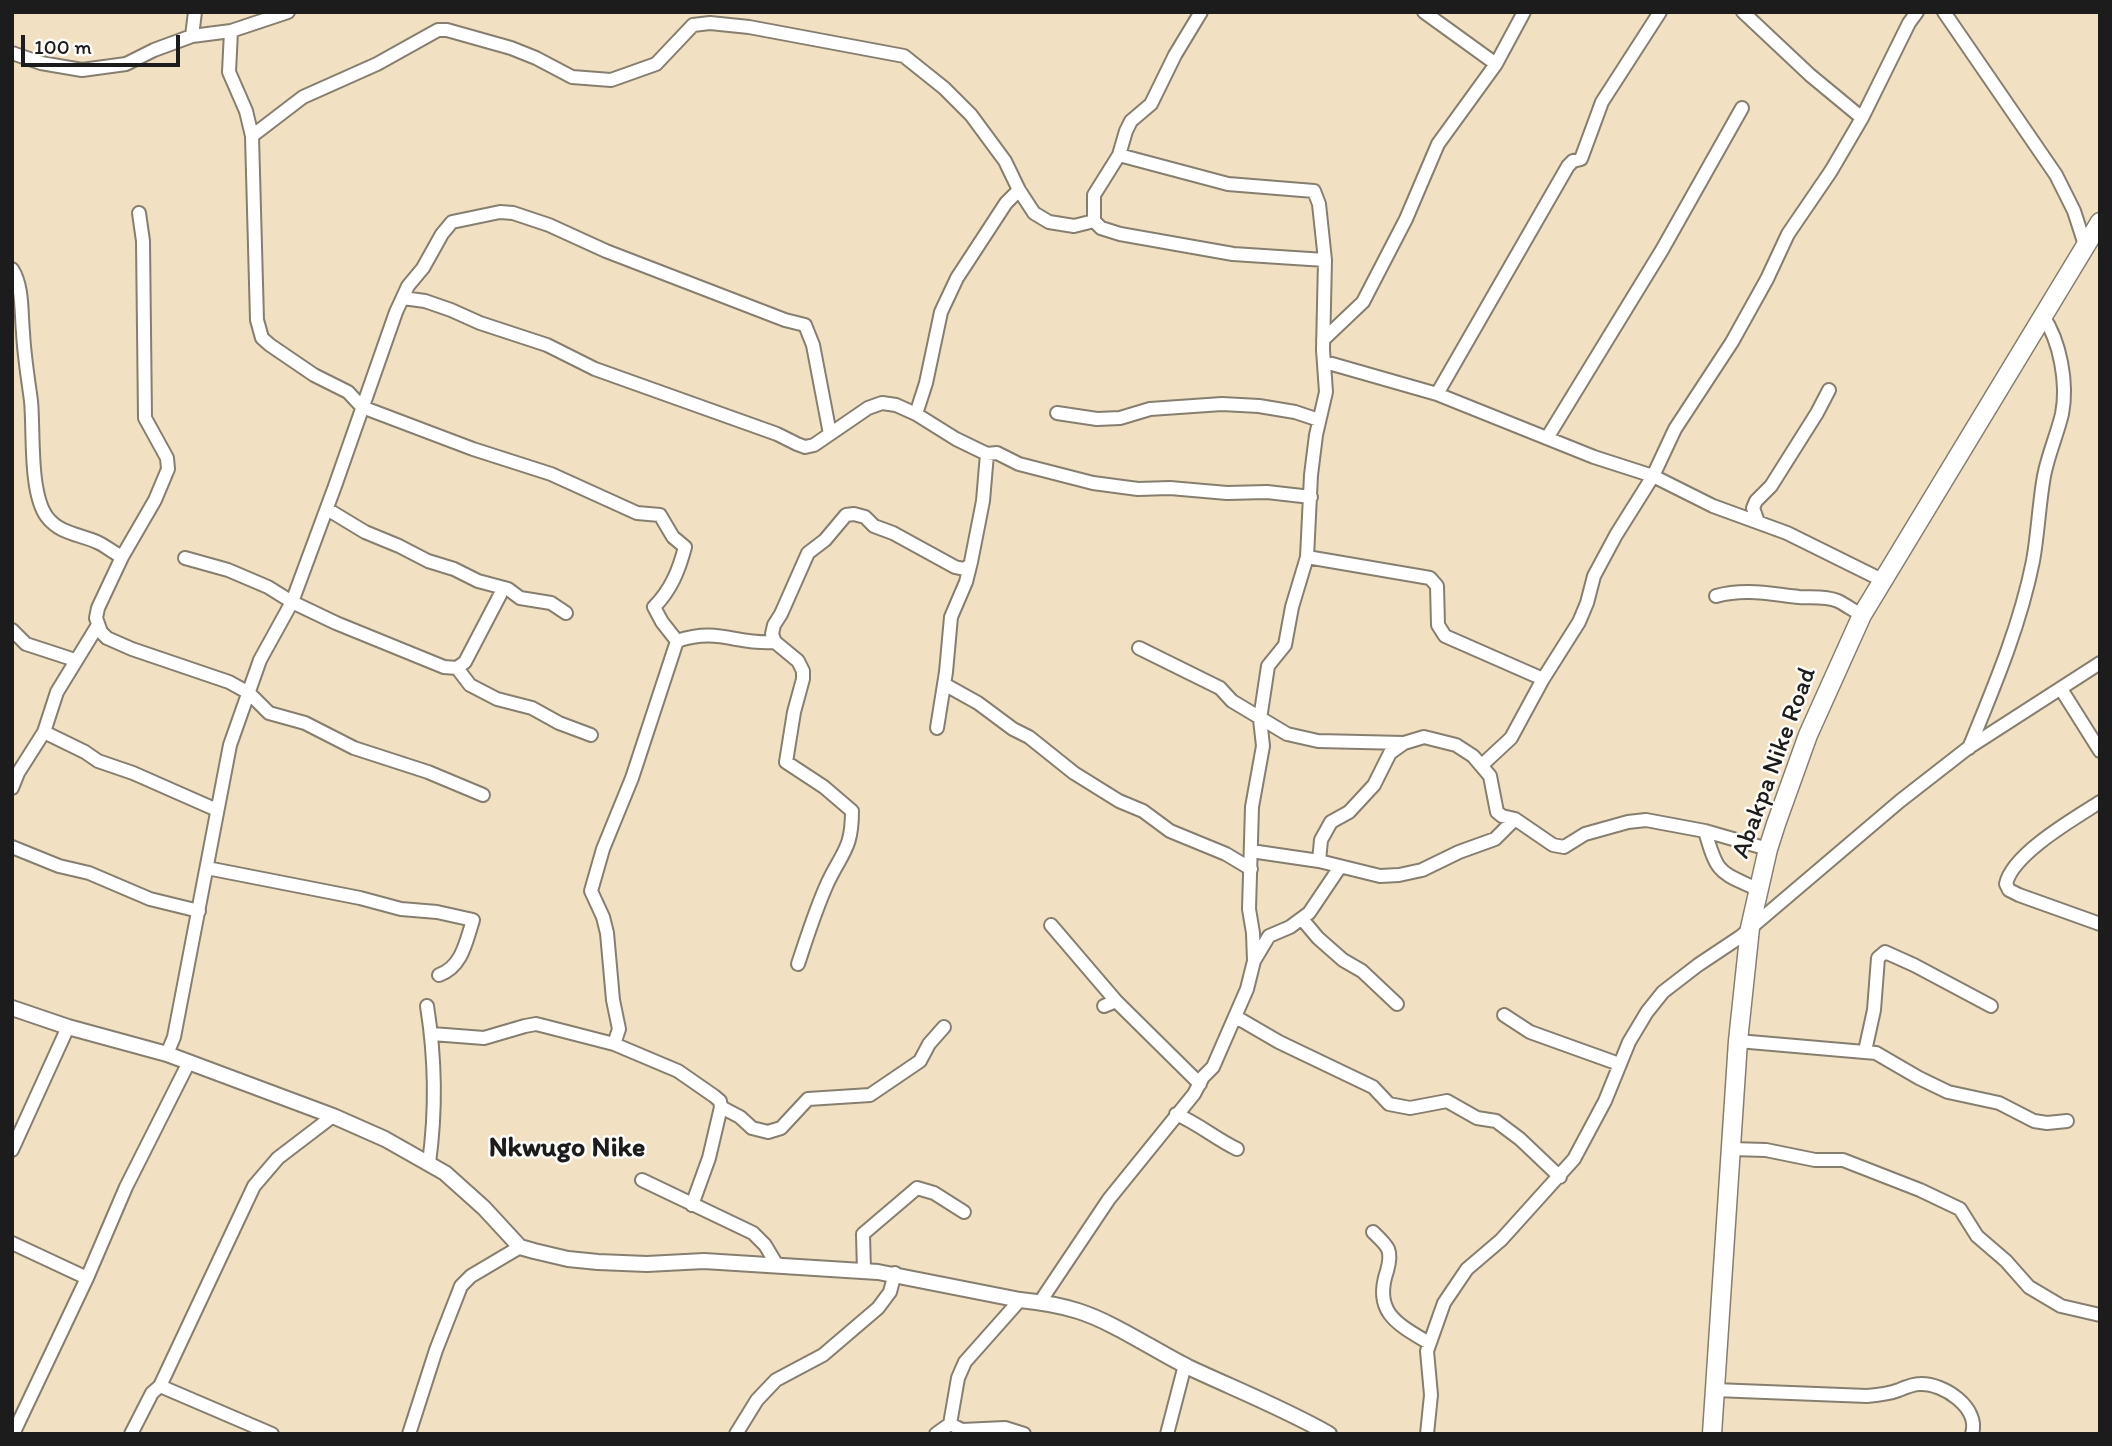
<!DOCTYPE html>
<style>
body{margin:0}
#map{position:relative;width:2112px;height:1446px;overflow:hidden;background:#f1e1c2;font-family:Itim,sans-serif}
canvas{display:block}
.frame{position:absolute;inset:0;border:14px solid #1c1c1c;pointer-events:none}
.scale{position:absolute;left:21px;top:35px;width:159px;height:32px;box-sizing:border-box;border:4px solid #1c1c1c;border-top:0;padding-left:9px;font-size:21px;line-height:24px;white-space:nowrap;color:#1c1c1c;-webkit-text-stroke:5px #fdfcf7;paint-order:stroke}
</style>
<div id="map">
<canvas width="2112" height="1446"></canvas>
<div class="frame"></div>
<div class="scale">100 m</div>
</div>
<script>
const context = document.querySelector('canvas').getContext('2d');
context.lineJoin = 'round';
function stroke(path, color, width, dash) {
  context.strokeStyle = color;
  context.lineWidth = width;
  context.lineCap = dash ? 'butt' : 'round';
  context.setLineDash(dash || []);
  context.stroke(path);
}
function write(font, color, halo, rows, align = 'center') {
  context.font = font + ' Itim,sans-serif';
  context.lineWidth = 5;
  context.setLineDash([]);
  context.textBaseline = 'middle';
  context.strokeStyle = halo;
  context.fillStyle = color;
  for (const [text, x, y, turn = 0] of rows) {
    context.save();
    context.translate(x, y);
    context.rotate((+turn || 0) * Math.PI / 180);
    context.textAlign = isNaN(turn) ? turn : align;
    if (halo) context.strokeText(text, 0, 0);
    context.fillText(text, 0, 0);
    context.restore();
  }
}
const minor = new Path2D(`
 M1201 12 1175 55 1151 104 1131 121 1126 131 1119 155 1094 195V221L1101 228 1120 234 1233 254 1325 260
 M1424 12 1496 64
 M1743 12 1810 75 1862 118
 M1944 12 2056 175 2074 211 2085 245
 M231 31 229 72 246 111 252 136 257 320 262 338 270 345 314 375 348 392 362 407 473 449 551 474 637 513 660 515 673 537 685 547C679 570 671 590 654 607L662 622 677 641 632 778 603 849 591 891 603 917 607 933 613 1000 619 1029 614 1044
 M192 36 195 12
 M12 53 41 63 82 70 126 64 154 50 192 36 231 31 288 12
 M252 136 303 97 377 64 438 30H447L511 48 536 58 572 77 611 80 656 64 693 25 710 23 749 27 904 56 944 88 971 115 1005 161 1019 190 1034 213 1049 222 1074 226 1094 221
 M139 213 143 241 145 418 167 458 168 469 155 500 122 557 98 608 96 618 101 632 107 638 132 649 229 682 249 693 269 713 305 723 354 748 428 772 483 795
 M12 269C23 286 21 312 23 332 24 355 28 378 31 401 34 431 29 493 47 517 61 535 81 534 99 543 107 547 114 553 122 557
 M403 298 425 301 451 310 480 323 547 345 595 369 777 434 797 444 805 447 814 445 868 408 882 403 896 405 916 414 956 439 987 454 997 453 1019 464 1093 483 1138 489 1170 488 1227 493 1267 492 1311 497
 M1323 340 1363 302 1406 219 1438 144 1496 64 1524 12
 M1325 362 1437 394 1594 457 1653 476 1713 506 1787 533 1882 580
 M1437 394 1568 166 1573 161 1581 159 1602 102 1660 12
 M1057 413 1097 419 1120 418 1150 409 1222 404 1259 406 1295 412 1319 420
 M916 414 926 383 941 312 957 278 1006 203 1019 190
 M1547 438 1662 250 1742 108
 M327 509 365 532 399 546 428 561 454 569 478 581 508 589 520 598 551 603 566 613
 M1758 522 1753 508 1756 501 1771 486 1817 413 1829 390
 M1307 557 1430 578 1437 586 1438 625 1445 636 1543 679
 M185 558 228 570 268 587 292 602 336 623 444 667 457 668 465 662 500 595
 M1716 596C1745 588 1770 594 1799 597 1812 598 1825 596 1838 601 1846 605 1854 611 1862 615
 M12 630 26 644 75 660
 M677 641C719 627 736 645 775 642
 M1139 648 1220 688 1232 701 1287 734 1318 741 1404 743
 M457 668 470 685 497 699 532 708 559 723 591 735
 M944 684 978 703 1013 729 1029 737 1074 773 1119 801 1143 811 1170 831 1226 854 1251 869
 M2061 689 2100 751
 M937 728 946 672 951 617 966 582 971 562 983 501 987 454
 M44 732 85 752 98 761 133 773 217 810
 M1969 748C1994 687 2020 626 2033 561 2038 533 2039 504 2044 476 2048 455 2057 435 2062 414 2068 383 2060 341 2043 316
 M1482 765 1511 738 1543 679 1579 622 1587 603 1594 576 1616 535 1653 476 1675 429 1732 342 1767 279 1788 234 1831 171 1862 118 1909 23 1917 12
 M12 788 18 773 44 732 57 692 98 625
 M2100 802C2075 818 2012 854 2006 884L2009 890 2019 895 2100 924
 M1705 831C1718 876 1719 871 1759 890
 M12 847 59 866 89 873 150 899 199 911
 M1251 851 1319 861 1380 876 1399 875 1422 870 1459 852 1495 839 1515 819
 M1319 861 1321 840 1331 822 1349 812 1374 785 1390 753 1404 743 1424 737 1456 745 1473 756 1490 776 1497 812 1502 816 1515 819 1553 845 1564 847 1585 834 1628 822 1646 820 1705 831 1768 849
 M207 868 360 898 401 909 437 912 473 920C466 942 462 967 439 975
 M1302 919 1318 938 1343 960 1362 971 1397 1004
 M1051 925 1116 1001
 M1254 961 1269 936 1290 927 1309 913 1340 867
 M798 964C807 937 816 908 828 882 843 851 852 848 852 811L824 787 786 762 794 712 803 679V671L798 661 775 642 772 634 774 625 781 614 808 553 825 540 846 515 854 514 865 517 874 526 893 533 955 567 964 569 969 566
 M427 1006C435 1056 436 1112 429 1163
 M1104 1006 1116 1001 1200 1084
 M1504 1015 1530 1032 1619 1064
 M1236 1017 1279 1042 1373 1087 1389 1104 1410 1108 1447 1101 1477 1118 1496 1121 1520 1139 1560 1177
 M432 1034 484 1038 525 1026 536 1024 544 1026 614 1044 678 1071 714 1096 720 1101 721 1107 709 1158 692 1205
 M1738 1041 1876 1053 1919 1078 1948 1092 1999 1103 2034 1121 2047 1123 2067 1121
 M1865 1051 1874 1010 1878 958 1885 952 1914 965 1991 1006
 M167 1054 174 1037 230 745 260 660 292 602 335 486 396 312 408 286 423 268 442 234 452 222 500 212 513 213 549 225 606 251 785 320 805 325 813 345 830 434
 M721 1107 740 1117 752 1128 768 1132 781 1128 808 1099 870 1095 920 1061 929 1044 944 1027
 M1176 1114C1199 1124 1216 1139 1237 1149
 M1731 1149 1766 1150 1815 1160H1843L1920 1190 1960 1209 1977 1236 2006 1261 2029 1287 2061 1306 2100 1315
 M12 1150 68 1027
 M642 1180 753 1233 765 1245 777 1265
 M1373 1232C1378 1237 1385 1243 1388 1249 1391 1256 1389 1264 1387 1271 1373 1312 1397 1324 1429 1343
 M12 1243 87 1278
 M864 1271 863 1234 917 1188 934 1193 964 1212
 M1040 1302 1109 1199 1194 1094 1203 1077 1213 1067 1247 989 1254 961 1253 933 1249 909 1252 807 1263 746 1260 719 1268 666 1285 645 1292 607 1307 557 1311 475 1316 435 1326 392 1323 350 1325 260 1319 204 1314 191 1228 184 1119 155
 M160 1386 272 1434
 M1715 1390 1867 1396C1878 1395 1889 1394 1899 1390 1906 1387 1913 1384 1920 1384 1944 1383 1980 1408 1972 1434
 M950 1424 962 1430 1005 1428 1024 1434
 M13 1434 87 1278 126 1187 189 1062
 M131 1434 152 1393 160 1386 254 1186 278 1158 333 1116
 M409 1434 436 1350 461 1286 471 1276 520 1247
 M736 1434 757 1400 776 1380 823 1355 878 1308 890 1292 895 1273
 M936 1434 950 1424 958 1378 965 1362 1020 1300
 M1167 1434 1185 1365
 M1427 1434 1431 1395 1427 1351 1444 1303 1467 1269 1501 1240 1574 1159 1605 1101 1629 1042 1647 1012 1663 992 1698 965 1740 937 1900 801 1968 748 2100 663`);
const tertiary = new Path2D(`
 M12 1008 68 1027 167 1054 333 1116 385 1139 445 1173 484 1208 520 1247 534 1251 568 1259 598 1262 647 1264 704 1261 878 1272 1020 1300C1040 1302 1059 1305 1078 1311 1113 1322 1154 1350 1188 1367 1235 1389 1283 1408 1329 1434`);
const primary = new Path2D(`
 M1712 1434 1738 1041 1750 928 1768 849 1776 824 1808 735 1862 615 2100 222`);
stroke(minor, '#867e6f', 16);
stroke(tertiary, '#867e6f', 18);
stroke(primary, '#867e6f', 21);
stroke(minor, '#fff', 12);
stroke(tertiary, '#fff', 14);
stroke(primary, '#fff', 18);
write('26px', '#1c1c1c', '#fdfcf7', [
 ["Abakpa Nike Road",1775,763,-70]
]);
write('bold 28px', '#1c1c1c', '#fdfcf7', [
 ["Nkwugo Nike",567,1149]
]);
</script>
